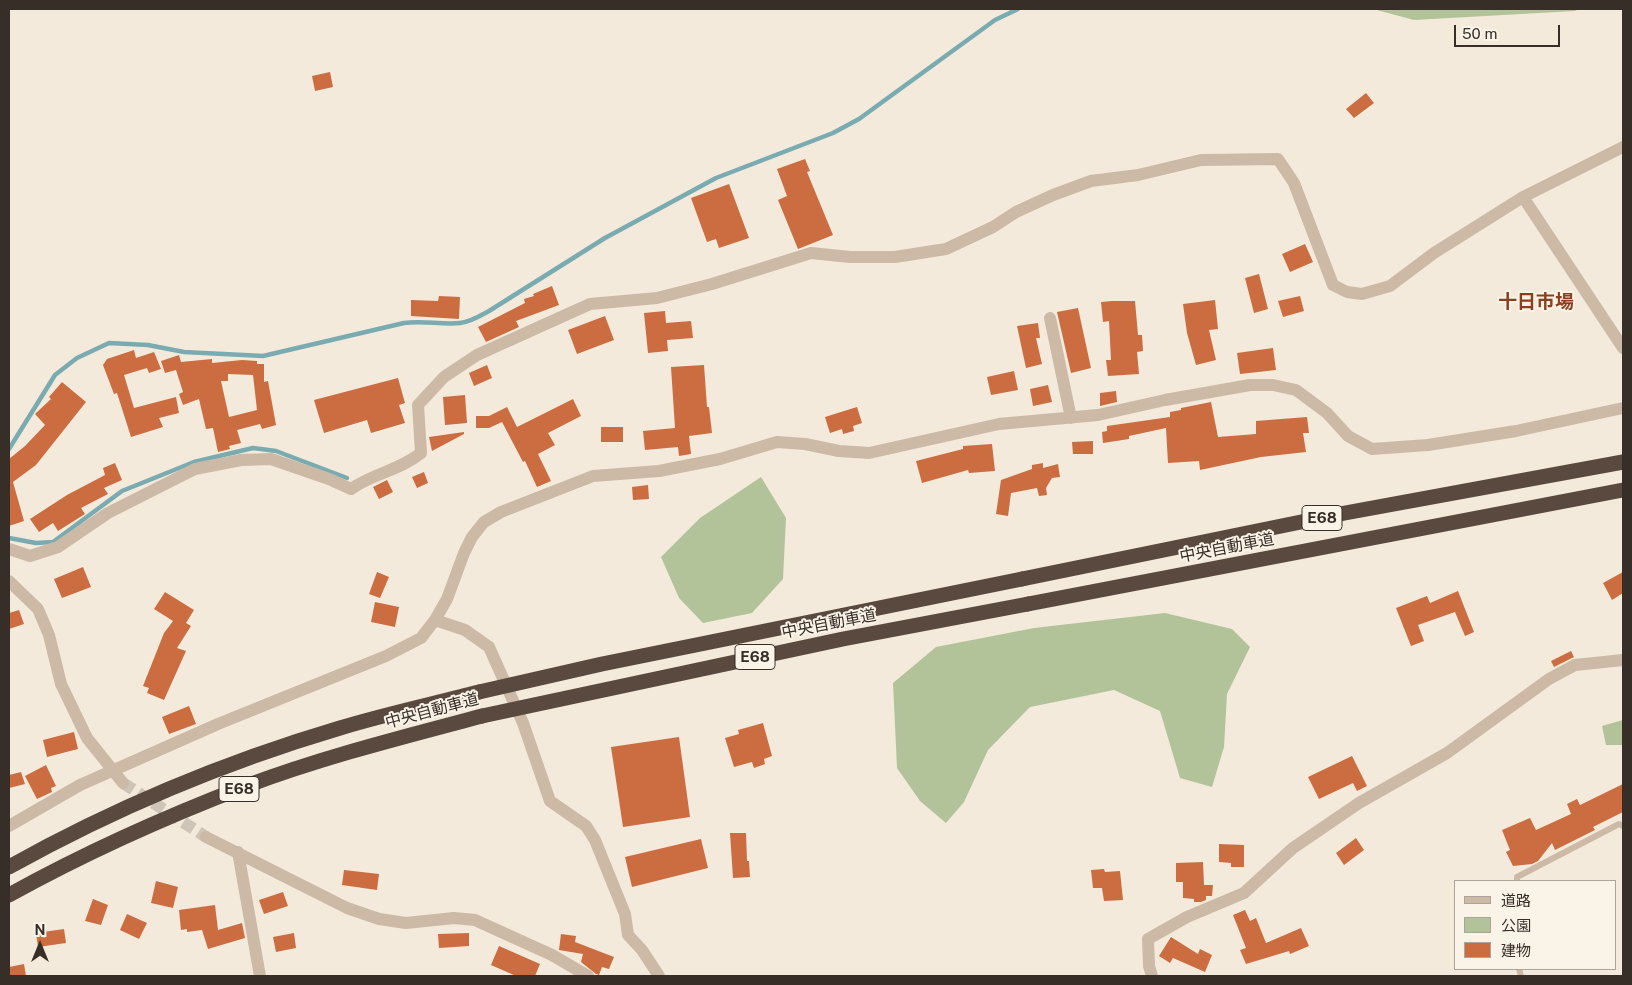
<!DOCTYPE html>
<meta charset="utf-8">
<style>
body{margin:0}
#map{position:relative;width:1632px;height:985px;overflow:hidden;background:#f3eadb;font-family:"Public Sans","Noto Sans JP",sans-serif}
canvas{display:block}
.frame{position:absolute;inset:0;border:10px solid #382e28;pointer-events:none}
.legend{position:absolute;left:1454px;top:880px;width:162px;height:90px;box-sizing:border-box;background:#faf3e8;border:1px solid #aca49b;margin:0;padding:6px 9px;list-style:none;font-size:15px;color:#382e28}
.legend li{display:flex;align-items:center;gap:10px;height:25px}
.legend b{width:25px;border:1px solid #aca49b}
.north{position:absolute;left:15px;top:920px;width:50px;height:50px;-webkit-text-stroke:4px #faf3e8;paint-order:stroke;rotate:0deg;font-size:14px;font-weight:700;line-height:20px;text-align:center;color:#382e28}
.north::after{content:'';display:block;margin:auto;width:18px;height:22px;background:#382e28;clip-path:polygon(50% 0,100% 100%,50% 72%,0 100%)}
.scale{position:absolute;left:1454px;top:25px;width:106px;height:22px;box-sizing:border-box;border:2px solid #382e28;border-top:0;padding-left:6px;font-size:15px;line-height:18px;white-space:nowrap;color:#382e28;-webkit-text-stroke:4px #faf3e8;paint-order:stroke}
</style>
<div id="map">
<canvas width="1632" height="985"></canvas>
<div class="frame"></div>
<ul class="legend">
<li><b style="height:6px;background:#ccbaa6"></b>道路</li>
<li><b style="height:14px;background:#b2c39a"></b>公園</li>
<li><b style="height:14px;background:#cb6d41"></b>建物</li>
</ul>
<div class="north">N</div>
<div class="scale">50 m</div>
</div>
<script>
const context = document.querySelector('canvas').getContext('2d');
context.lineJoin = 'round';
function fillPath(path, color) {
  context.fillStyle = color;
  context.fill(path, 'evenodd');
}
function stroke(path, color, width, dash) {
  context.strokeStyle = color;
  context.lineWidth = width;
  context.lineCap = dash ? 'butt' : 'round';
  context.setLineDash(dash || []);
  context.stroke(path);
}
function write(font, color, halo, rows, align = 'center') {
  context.font = font + ' "Public Sans","Noto Sans JP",sans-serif';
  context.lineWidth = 4;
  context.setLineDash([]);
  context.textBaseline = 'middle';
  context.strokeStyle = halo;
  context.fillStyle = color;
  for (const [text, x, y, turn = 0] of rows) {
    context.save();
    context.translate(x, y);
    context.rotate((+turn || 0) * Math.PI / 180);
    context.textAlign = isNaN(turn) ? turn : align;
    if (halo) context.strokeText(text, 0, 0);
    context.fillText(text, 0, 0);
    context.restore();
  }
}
fillPath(new Path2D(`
 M1373 9H1579L1575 11 1414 20Z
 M761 477 786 518 783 579 752 613 703 623 679 598 661 557 700 518Z
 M1165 613 1232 629 1250 647 1227 694 1224 747 1212 787 1180 778 1160 711 1114 690 1030 707 988 750 964 802 946 823 920 801 897 768 893 683 936 647 1034 628Z
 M1623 720V745H1606L1602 726Z`), '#b2c39a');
stroke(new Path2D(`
 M9 449 55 375 77 358 109 343 148 345 184 352 263 356 404 323C423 320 441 325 460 323 470 322 480 316 489 311L605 238 716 178 833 133 859 119 995 20 1018 9
 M9 538 36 543 53 542 122 491 194 462 253 448 276 451 347 478`), '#79abb1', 4.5);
fillPath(new Path2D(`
 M330 72 333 87 315 91 312 76Z
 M1366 93 1374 103 1354 118 1346 109Z
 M805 159 810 171 807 172 833 235 798 249 778 200 787 196 777 169Z
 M729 184 749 238 719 248 716 239 707 242 691 198Z
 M1305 244 1313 262 1290 272 1282 254Z
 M1259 274 1268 309 1254 313 1245 278Z
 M552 286 559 305 516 321 519 327 486 342 478 327 525 303 524 299 534 296 533 294Z
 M439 296 460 297 459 319 411 316V300L438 301Z
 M1300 296 1304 311 1283 317 1278 301Z
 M1215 300 1218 329 1209 330 1216 360 1196 365 1187 333 1183 304Z
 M1112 301H1135L1138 335H1142L1143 351 1137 352 1139 374 1108 376 1106 360H1111L1109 321 1103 322 1101 302Z
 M1078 308 1091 368 1071 373 1057 312Z
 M665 311 666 323 691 321 693 338 667 340 668 351 648 353 644 313Z
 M605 316 614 340 577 354 568 330Z
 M1038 323 1040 338H1036L1042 364 1026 368 1017 326Z
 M1273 348 1276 370 1240 374 1237 353Z
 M134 350 136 358 154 352 161 369 149 373 147 368 124 375 134 408 176 397 179 413 159 418 163 427 131 437 117 393 114 394 103 365 107 359Z
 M179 355 181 362 212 359V363L242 360 257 361V364H264V382L268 381 276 425 262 429 260 424 237 430 241 443 229 446 230 449 218 452 213 428 206 429 199 399 183 405 179 394 183 392 176 370 165 373 161 361ZM228 374 253 375 257 410 229 417 221 381H228Z
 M487 365 492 378 474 386 469 373Z
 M704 365 707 407H709L712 433 689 436 691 454 679 456 678 447 645 450 643 431 675 428 671 367Z
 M1014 371 1018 390 991 395 987 377Z
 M398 378 405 403 399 405 405 423 371 433 367 420 324 433 314 400Z
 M62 382 86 402 36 465 13 482 24 521 9 526V459L25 446 45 425 35 414 51 399 49 397Z
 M1048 385 1052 402 1033 406 1030 389Z
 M1116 391 1117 402 1100 406V393Z
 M465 395 467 423 445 425 443 397Z
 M573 399 581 416 548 433 555 445 538 454 551 481 537 487 525 461 523 462 502 422 489 428H476V416H489L507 407 517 427Z
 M1211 402 1218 437 1256 434V421L1307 417 1309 433H1303L1306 452 1261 457 1200 470 1199 461 1168 463 1166 428 1129 436V439L1103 443 1102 432 1107 431V426L1170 417V412L1181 410V408Z
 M857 407 862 423 853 426 854 431 843 434 842 429 830 433 825 417Z
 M601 427H623V442H601Z
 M464 432V434L432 451 429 437Z
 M1093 441V454H1073L1072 442Z
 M992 444 995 471 969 473 968 470 922 483 916 461 963 449V446Z
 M115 463 122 480 104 488 108 494 81 508 85 514 58 531 53 523 39 532 30 519 67 495 105 475 103 468Z
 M1043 463V468L1058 464 1060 477 1052 478 1046 488 1047 495 1039 496 1037 488 1011 493 1008 516 996 514 1001 480 1032 469V465Z
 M424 472 428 483 417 488 412 477Z
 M387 480 393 492 379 499 373 487Z
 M648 485 649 499 633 500 632 487Z
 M83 567 91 587 62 598 54 579Z
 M377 572 389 577 380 598 369 594Z
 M1623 572V593L1612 600 1603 583Z
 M1458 591 1474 632 1465 636 1455 612 1418 625 1424 641 1411 646 1396 608 1427 596 1430 603Z
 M165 592 194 610 186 623 191 626 177 648 186 651 164 700 147 693 149 688 143 686 164 633 173 621 154 609Z
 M375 602 399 607 395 627 371 622Z
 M19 610 24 624 9 629V613Z
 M1571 651 1574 657 1554 667 1551 661Z
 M189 706 196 724 169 734 162 717Z
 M763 723 772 756 764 759 765 764 754 768 752 762 734 767 725 738 739 734 738 730Z
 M74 732 78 749 47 757 43 740Z
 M679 737 690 817 623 827 611 747Z
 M1352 756 1367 786 1357 791 1353 783 1319 799 1308 777Z
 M46 765 56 786 51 788 52 792 37 799 25 776Z
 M21 772 25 784 9 788V775Z
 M1623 784V812L1593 827 1595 830 1555 850 1552 843 1538 861 1532 864 1513 866 1506 852 1510 850 1502 830 1530 818 1536 830 1571 814 1567 804 1577 799 1580 805Z
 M730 833H746L747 861H749L750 877 733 878Z
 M1356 838 1364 850 1344 865 1336 853Z
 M701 839 708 868 632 887 625 857Z
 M1219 844 1244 845V867H1231V863L1219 862Z
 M1203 862 1204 885H1213L1212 896H1206V900L1201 902H1194V899L1183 898V882H1176V863Z
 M1104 869 1105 872 1120 871 1123 900 1104 901 1102 888H1093L1091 870Z
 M344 870 379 874 377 890 342 885Z
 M156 881 178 887 173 908 151 903Z
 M283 892 288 906 264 914 259 900Z
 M93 899 108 905 101 925 85 921Z
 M215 905 218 930 242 923 245 938 208 949 202 930 187 932V929L181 930 179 910Z
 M1245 910 1250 921 1256 918 1266 943 1301 928 1309 946 1290 954 1289 951 1246 964 1240 950 1246 948 1233 915Z
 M127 914 147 923 139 939 120 930Z
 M64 929 66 943 38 947 36 933Z
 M294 933 296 948 276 952 273 937Z
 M469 933V946L439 948 438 934Z
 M561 934 576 936 575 942 614 957 609 969 602 967 599 975 596 974 581 962 583 954 559 950Z
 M1171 937 1198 954 1200 949 1212 955 1205 972 1173 958 1170 963 1159 956Z
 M499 946 540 964 535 976H516L491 965Z
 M24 964 26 976H9V967Z`), '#cb6d41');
stroke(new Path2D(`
 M123 783 206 837`), '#cec4b7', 12, [12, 6]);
stroke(new Path2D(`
 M1517 881V877L1619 824 1623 826
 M1519 969 1521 976`), '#ccbaa6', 6);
stroke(new Path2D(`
 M1523 197 1623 348
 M1050 318 1071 418
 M9 549 30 556 58 547 108 513 195 469 241 460 271 459 329 479 351 489C372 474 400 470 421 453L418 405 444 377 477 355 590 304 657 298 712 284 811 253 850 257H895L946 249 993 227 1016 212 1053 195 1091 181 1138 175 1201 160 1278 159 1294 183 1333 285 1347 292 1362 294 1390 286 1434 253 1523 197 1623 147
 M9 581 38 609 49 635 61 684 87 738 123 783
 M435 620 465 630 489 647 523 723 550 801 586 826 595 840 625 914 628 935 642 950 659 976
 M9 826 80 785 218 724 386 656 421 638 435 620 447 599 464 553 472 537 484 522 501 512 593 476 659 471 720 459 777 442 805 444 839 451 869 453 999 424 1098 415 1165 400 1250 385H1273L1296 390 1327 413 1348 436 1372 449 1428 445 1516 431 1623 408
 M206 837 347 908 379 919 406 923 454 918 475 920 552 955 588 976
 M238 852 260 976
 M1152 976 1149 966 1148 939 1187 917 1244 893 1293 848 1359 803 1447 753 1549 679 1575 665 1623 660`), '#ccbaa6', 12);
stroke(new Path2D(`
 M1022 579 1345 513 1623 462
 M1028 604 1623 490
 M9 867C113 809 225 762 340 728 386 714 433 704 479 692
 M9 895C85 853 165 817 246 786 323 757 403 737 482 716`), '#59493e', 15);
stroke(new Path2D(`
 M479 692 602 664 1022 579
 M482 716 843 639 1028 604`), '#59493e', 15);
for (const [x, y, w] of [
 [1322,518,40],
 [755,657,40],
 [239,789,40]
]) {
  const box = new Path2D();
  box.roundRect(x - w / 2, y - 12.5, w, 25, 4);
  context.fillStyle = '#faf3e8';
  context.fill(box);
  stroke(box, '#382e28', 1);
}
write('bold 15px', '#382e28', null, [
 ["E68",1322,518],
 ["E68",755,657],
 ["E68",239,789]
]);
write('16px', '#382e28', '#faf3e8', [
 ["中央自動車道",1227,548,-11],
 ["中央自動車道",829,624,-11],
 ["中央自動車道",432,711,-15]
]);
write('bold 19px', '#8a3f1d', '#faf3e8', [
 ["十日市場",1536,302]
]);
</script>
